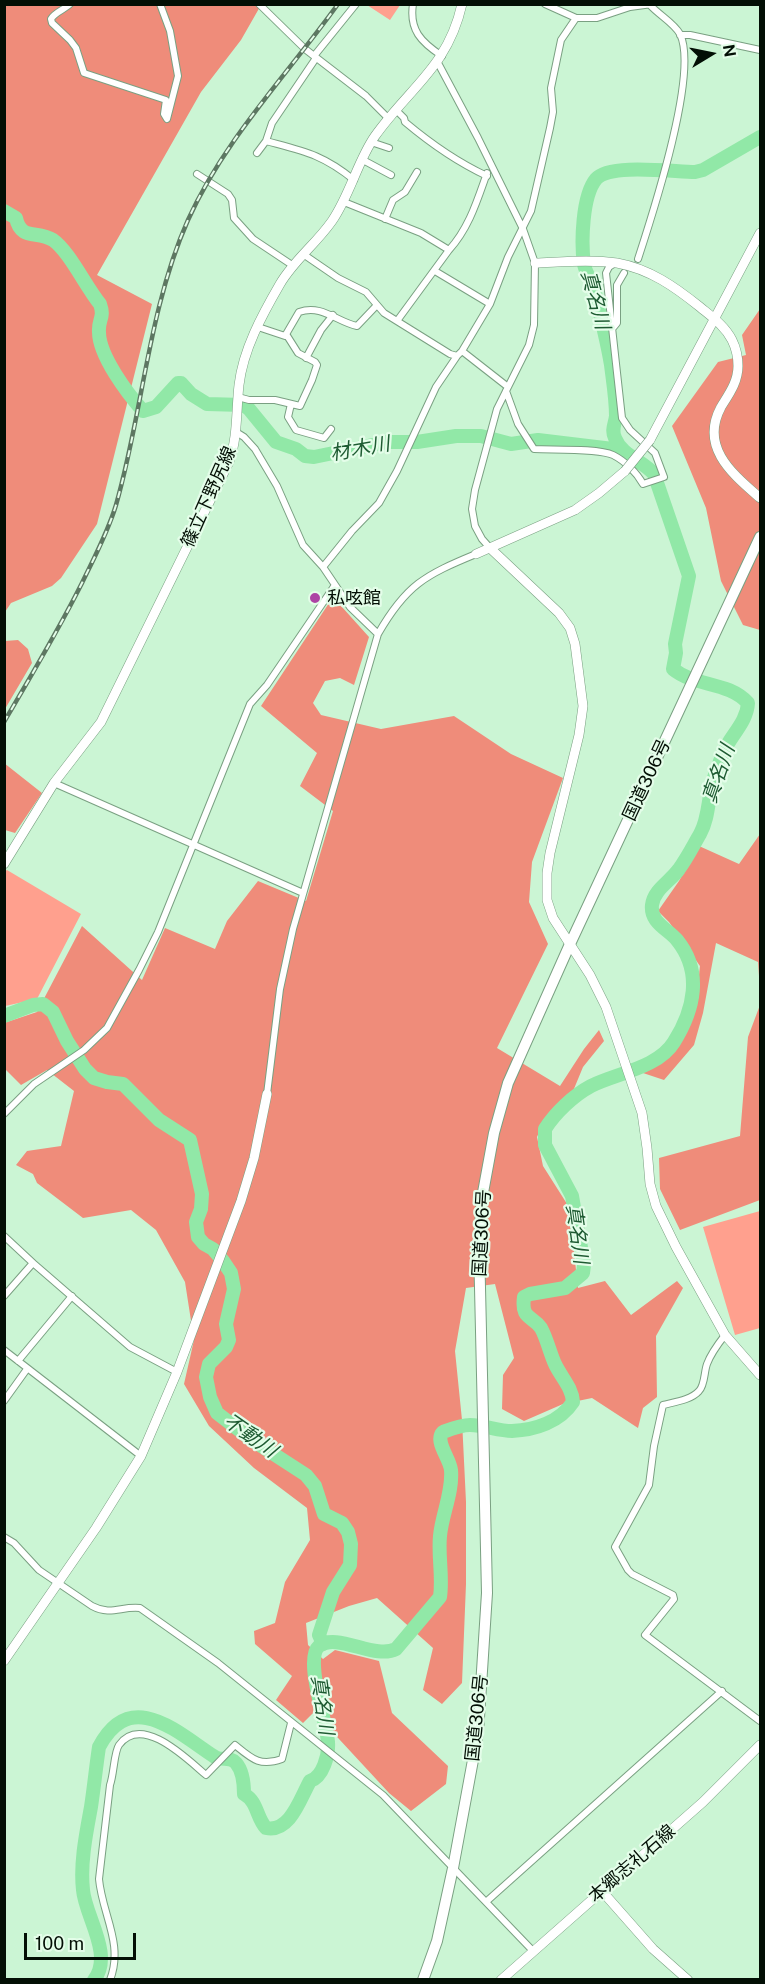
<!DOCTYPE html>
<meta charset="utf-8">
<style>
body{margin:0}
#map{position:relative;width:765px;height:1984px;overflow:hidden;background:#cbf5d4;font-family:"Public Sans",sans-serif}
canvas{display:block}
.frame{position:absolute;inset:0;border:6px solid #030f05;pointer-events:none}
.north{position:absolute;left:681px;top:24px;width:60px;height:60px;-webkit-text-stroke:4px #e4fde9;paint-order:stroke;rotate:80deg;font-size:16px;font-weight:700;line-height:24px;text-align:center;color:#030f05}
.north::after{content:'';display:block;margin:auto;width:21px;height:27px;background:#030f05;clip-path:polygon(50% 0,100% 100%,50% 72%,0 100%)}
.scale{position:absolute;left:24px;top:1933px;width:112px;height:27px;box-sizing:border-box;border:3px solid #030f05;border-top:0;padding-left:8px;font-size:18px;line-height:21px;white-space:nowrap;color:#030f05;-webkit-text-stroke:4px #e4fde9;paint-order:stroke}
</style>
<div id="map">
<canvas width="765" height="1984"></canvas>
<div class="frame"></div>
<div class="north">N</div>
<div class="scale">100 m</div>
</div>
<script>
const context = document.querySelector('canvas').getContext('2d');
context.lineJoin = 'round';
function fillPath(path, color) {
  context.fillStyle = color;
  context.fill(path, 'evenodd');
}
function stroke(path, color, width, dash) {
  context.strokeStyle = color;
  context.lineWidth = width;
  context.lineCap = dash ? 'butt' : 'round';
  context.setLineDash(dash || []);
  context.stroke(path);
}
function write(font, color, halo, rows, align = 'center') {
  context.font = font + ' "Public Sans","Noto Sans JP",sans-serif';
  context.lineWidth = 4.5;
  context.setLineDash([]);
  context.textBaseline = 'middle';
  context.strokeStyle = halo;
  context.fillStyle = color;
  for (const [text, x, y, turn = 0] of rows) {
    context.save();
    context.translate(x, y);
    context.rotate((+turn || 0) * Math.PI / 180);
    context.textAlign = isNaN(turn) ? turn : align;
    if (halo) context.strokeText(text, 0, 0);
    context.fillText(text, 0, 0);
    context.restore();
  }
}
fillPath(new Path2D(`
 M367 5 400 4V5L390 20Z
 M7 870 81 914 37 999 5 1006 4 872Z
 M760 1211V1328L735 1335 703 1227Z`), '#ffa08e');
fillPath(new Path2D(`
 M5 5H261L241 40 201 92 97 275 152 304 97 524 61 578 52 586 11 603 5 612Z
 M760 309V630L743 625 721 581 706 508 672 426 718 362 746 355 742 335Z
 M333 597 369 637 354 685 340 678 325 681 313 703 321 715 381 729 454 716 511 754 563 778 532 862 529 902 548 944 497 1048 560 1086 584 1049 599 1030 604 1041 583 1067 571 1096 545 1119 537 1137 543 1166 569 1207 578 1288 605 1281 631 1315 677 1281 683 1288 656 1336 657 1397 643 1408 638 1428 592 1398 563 1404 524 1421 502 1409 503 1375 514 1358 495 1284 466 1288 455 1351 462 1420 466 1502V1584L462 1683 442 1704 423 1690 433 1648 377 1598 349 1606 306 1623 308 1645 323 1659 335 1650 379 1661 392 1713 448 1766 446 1784 411 1811 389 1793 314 1712 303 1723 276 1700 292 1676 255 1644 254 1631 275 1623 285 1582 310 1540 307 1508 254 1468 209 1426 184 1384 194 1340 185 1282 156 1230 131 1210 83 1218 37 1183 33 1174 16 1165 27 1151 61 1146 74 1091 47 1070 21 1085 5 1069 4 1023 37 1012 82 926 142 980 165 928 215 949 227 921 258 881 306 901 333 811 300 786 317 753 261 706Z
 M18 640 28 649 32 663 5 709V641Z
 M4 763 42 793 15 833 5 830Z
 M760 834V990L758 962 716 943 703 1013 694 1045 664 1080 637 1071C686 1051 695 1015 700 966L669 922 658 911 679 881 699 846 739 864Z
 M760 1005V1200L680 1230 660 1189 659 1158 740 1136 748 1037Z`), '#ef8c7a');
stroke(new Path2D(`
 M4 211 16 218C21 241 37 230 53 240 69 251 86 287 100 304 105 318 98 319 99 332 99 356 128 394 143 411L156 407 178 383H181L191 394 207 404 243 405 249 409 276 442 296 449 305 456 314 457 387 442H417L456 436H481L511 444 538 440 621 450
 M4 1016 33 1005 43 1004 53 1012 67 1041 85 1069 94 1078 107 1082 123 1084 159 1120 190 1140 202 1194 201 1209 196 1222 198 1237 204 1244 213 1249 223 1261 231 1273 234 1289 226 1324 229 1340 226 1347 209 1364 206 1377 210 1397 217 1413 252 1440 306 1475 315 1486 324 1514 342 1523 348 1532 351 1544 350 1565 333 1592 319 1635 323 1644
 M94 1980C114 1955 85 1916 83 1890 80 1863 86 1834 91 1807 94 1787 96 1767 99 1747 131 1686 179 1734 215 1757 222 1761 230 1756 236 1763 243 1771 244 1784 244 1794 258 1802 256 1817 266 1828 290 1833 300 1799 310 1781 323 1777 329 1755 328 1742 327 1723 304 1659 319 1646 337 1632 375 1660 396 1649L440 1597C443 1577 438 1556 440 1536 442 1514 453 1492 451 1470 450 1458 434 1441 443 1432 451 1429 461 1425 470 1425 484 1425 498 1431 512 1431 535 1430 560 1422 573 1402 572 1387 561 1377 555 1364 550 1353 547 1339 541 1328 532 1315 521 1320 524 1297L530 1294 565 1288 583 1273 584 1265 572 1196 545 1145V1129C555 1113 574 1095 591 1086 617 1073 658 1068 674 1042 694 1010 703 972 677 940 668 929 650 923 652 905 654 889 671 881 679 869 687 858 693 846 700 834 709 818 708 798 713 781 716 771 720 761 724 751 731 735 747 722 748 703 728 681 695 687 673 669L676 653 675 644 689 576 654 474C642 460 622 456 615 438 611 430 615 424 616 416 616 399 613 381 611 365 607 340 600 314 594 289 592 281 585 272 584 264 581 243 582 196 596 179 609 163 674 172 695 172L703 170 760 137`), '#91e8a7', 14);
const street = new Path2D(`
 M70 4C64 10 55 12 51 19L52 23 70 40 76 48 84 73 166 100 164 114 167 119 178 76 170 31 160 4
 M259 4 305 49 366 96 388 118
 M413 4C409 30 421 42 442 56
 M545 4 576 18
 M680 35H690L760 50
 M314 56 356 4
 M438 63 478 138 523 229 535 263 534 325 529 345 497 409 475 490 472 509 475 526 482 539 490 548
 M396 110 404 118 405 122C430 143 457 162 487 176
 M266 141C303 151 322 154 354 180
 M371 142 389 148
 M257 153 266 141 272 123 316 58
 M363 160 391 175
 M197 174 228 194 232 200 234 218 253 239 292 265
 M344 202 421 233 449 250 397 321
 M385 219 393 200 405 192 417 172
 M449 250C469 228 477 201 487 173
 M303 254 338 278 366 292 384 313 450 354 457 356
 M638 259C652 216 699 73 680 34 674 23 659 15 650 5
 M435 271 490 304
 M258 327 285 336 299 312C322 304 337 322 357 326L377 305
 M612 329 617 323V285L624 273
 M462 351 490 304 508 257 531 211 550 128 553 112 551 88 561 40 576 18H597L630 7 652 4
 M306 358 321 330 333 315
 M506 391 518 424 534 449C553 450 598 448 613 455 625 461 637 473 643 484L664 477 655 453 630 430 622 418 606 273 609 267 615 263
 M238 397 249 400H275L300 406 312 380 317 365 315 362 298 353 286 334
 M291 404 288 417 296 430 324 438 331 429
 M236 432 244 437 255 449 277 486 303 545 323 567 350 607 378 634
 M323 567 352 531 379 503 397 471 436 387 457 356 462 351 508 387
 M54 783 303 893
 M267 1094 280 989 293 929 378 634C406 585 425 575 476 554
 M4 1114 34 1084 84 1050 107 1028 139 970 158 932 250 704 267 685 335 585
 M4 1236 33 1263 4 1296
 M33 1263 130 1347 177 1372
 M725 1335C718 1344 711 1353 707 1364 704 1372 705 1385 699 1391 691 1400 675 1402 663 1405L654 1446 649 1485 615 1547 628 1570 632 1574 673 1595 674 1599 645 1635 760 1721
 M4 1350 141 1456
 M18 1361 72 1296
 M4 1401 27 1369
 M4 1537 14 1543 39 1570 92 1606C111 1616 121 1606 140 1608L218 1663 383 1795 533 1951
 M487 1901 722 1691
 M110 1980C124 1944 102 1914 99 1879L110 1785C114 1774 114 1752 119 1745 142 1713 188 1760 206 1775L235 1745C252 1759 260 1767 282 1759L291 1723`);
const secondary = new Path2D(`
 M535 263C562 262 591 259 617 263 650 269 675 287 700 307 712 317 725 326 732 340 736 348 738 357 738 366 738 382 729 394 721 407 699 448 734 475 760 498
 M650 440 760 233
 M490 548 559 613 570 628 575 644 583 706 579 735 550 853 547 873V900L553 918 590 975 606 1007 642 1113 647 1148 650 1184 656 1206 676 1247 725 1335 760 1375
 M476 554 575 510 599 493 625 471
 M4 864 54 783 101 722 229 462C238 437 236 411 239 385 243 350 262 315 280 284 294 260 316 244 332 221 350 195 358 160 375 136 409 88 448 67 462 4
 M4 1661 96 1528 141 1456 177 1372 241 1201 254 1158 267 1094
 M601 1890 653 1949 688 1980
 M501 1980 703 1802 760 1745`);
const highway = new Path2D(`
 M423 1980 437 1941 453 1868 478 1733 487 1593 479 1244 482 1198 494 1133 508 1083 570 944 760 537`);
stroke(street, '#7aa082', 8);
stroke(secondary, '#7aa082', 10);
stroke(highway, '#7aa082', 12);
stroke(street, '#fff', 6);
stroke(secondary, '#fff', 9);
stroke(highway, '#fff', 10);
const rail = new Path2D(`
 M4 722C31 676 58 631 82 583 94 558 108 532 116 505 143 411 148 310 188 220 224 140 287 75 338 4`);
stroke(rail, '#5d7762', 4.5);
stroke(rail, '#e4fde9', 2, [7]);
const secondaryBridge = new Path2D(`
 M625 471 650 440`);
stroke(secondaryBridge, '#7aa082', 10, []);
stroke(secondaryBridge, '#fff', 9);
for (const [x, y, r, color] of [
 [315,598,6,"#ad43a4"]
]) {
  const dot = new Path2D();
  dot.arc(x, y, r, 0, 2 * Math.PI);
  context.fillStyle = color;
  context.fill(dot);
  stroke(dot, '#e4fde9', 2);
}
write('18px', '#030f05', '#e4fde9', [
 ["篠立下野尻線",209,497,-66],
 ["国道306号",647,780,-65],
 ["国道306号",482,1233,-87],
 ["国道306号",477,1718,-84],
 ["本郷志礼石線",632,1864,-41]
]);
write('18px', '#030f05', '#e4fde9', [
 ["私呟館",327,598]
], 'left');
write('italic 20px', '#1e5b32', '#e4fde9', [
 ["真名川",595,300,75],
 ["材木川",360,449,-10],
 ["真名川",719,774,-71],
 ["真名川",577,1234,82],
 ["不動川",250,1436,35],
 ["真名川",322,1705,82]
]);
</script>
